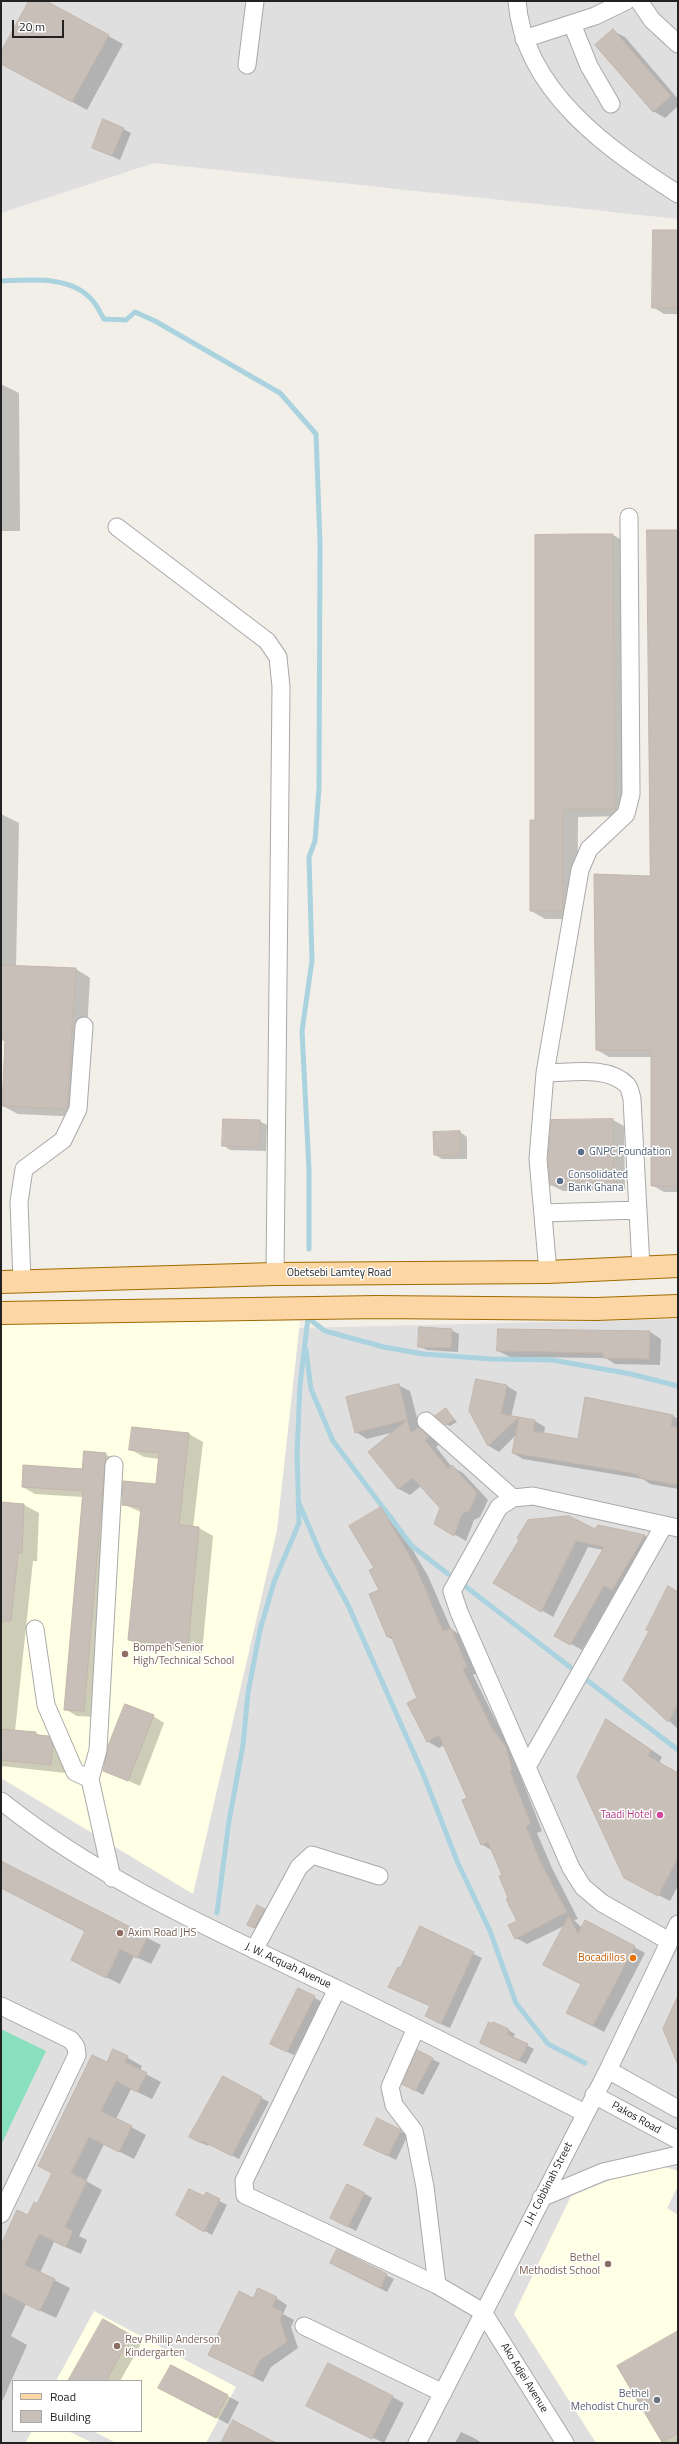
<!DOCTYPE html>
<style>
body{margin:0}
#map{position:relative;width:679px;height:2444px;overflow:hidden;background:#f2efe9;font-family:"Titillium Web",sans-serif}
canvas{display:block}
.frame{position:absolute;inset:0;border:2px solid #222;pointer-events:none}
.legend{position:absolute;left:12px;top:2380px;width:130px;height:52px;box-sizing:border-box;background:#fff;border:1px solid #a7a7a7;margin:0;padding:5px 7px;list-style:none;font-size:12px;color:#222}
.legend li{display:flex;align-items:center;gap:8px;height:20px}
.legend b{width:20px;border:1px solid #a7a7a7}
.scale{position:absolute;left:12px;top:20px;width:52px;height:18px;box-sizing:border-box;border:2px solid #222;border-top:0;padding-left:5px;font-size:12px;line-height:14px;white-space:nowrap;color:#222;-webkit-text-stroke:3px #fff;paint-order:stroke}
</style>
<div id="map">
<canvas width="679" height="2444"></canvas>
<div class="frame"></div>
<ul class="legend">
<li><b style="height:5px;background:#fcd6a4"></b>Road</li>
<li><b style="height:11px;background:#c7bfb8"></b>Building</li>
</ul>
<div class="scale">20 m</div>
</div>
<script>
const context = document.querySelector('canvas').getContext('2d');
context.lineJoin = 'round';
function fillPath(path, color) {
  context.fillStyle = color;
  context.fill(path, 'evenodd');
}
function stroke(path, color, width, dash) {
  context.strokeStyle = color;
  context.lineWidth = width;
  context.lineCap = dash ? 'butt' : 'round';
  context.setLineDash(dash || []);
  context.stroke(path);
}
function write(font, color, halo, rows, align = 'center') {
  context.font = font + ' "Titillium Web",sans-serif';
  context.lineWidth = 3;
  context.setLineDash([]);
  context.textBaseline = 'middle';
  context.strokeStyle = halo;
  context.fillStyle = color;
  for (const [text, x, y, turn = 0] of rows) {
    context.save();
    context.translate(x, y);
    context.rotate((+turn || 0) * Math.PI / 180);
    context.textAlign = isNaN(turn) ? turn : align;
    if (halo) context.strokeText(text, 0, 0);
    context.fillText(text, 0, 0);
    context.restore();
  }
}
fillPath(new Path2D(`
 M1 1H678V219L154 163 1 213Z
 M678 1319V2443H1V1335ZM13 2381H141V2431H13Z`), '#e0dfdf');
fillPath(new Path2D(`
 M300 1321 277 1530 193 1894 1 1778V1322Z
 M652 2163 678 2171V2186L667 2208 678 2215V2443H596L514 2314 571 2196Z
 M94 2311 236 2387 206 2443H116L93 2431H141V2381H56Z
 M32 2431H68L93 2443H25Z`), '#ffffe5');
fillPath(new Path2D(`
 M1 2029 46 2051 1 2145Z`), '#88e0be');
fillPath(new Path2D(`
 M30 1H44L123 44 87 110 1 63V54Z
 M577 1H606L579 2Z
 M613 31 625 37 678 99V106L665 118 653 111Z
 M123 129 131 133 120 160 93 147Z
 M678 231V314H664L653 307Z
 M1 384 19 393 20 531H1Z
 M678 531V1192H664L652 1185V1057H609L597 1050 651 877Z
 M613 535 627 543 629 816 578 817 577 919H545L531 911 536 821Z
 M1 814 19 823 16 967 76 969 90 978 82 1117 18 1114 3 1106 7 1033H1Z
 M613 1120 624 1126 625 1190 563 1191 551 1185Z
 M259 1121 267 1125 266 1151 230 1150 223 1145Z
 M460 1132 467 1137V1159H442L434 1154Z
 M451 1330 459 1334 458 1352 427 1350 419 1346Z
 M650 1332 661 1339 660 1365 615 1364 606 1358 510 1357 498 1351Z
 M398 1385 410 1391 420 1429 440 1444 436 1447 451 1466 463 1473 488 1500 480 1517 474 1520 466 1541 435 1523 441 1508 421 1486 410 1495 399 1489 369 1452 394 1432 367 1439 356 1432Z
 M507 1386 517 1392 511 1417 535 1421 545 1427 544 1434 578 1440 585 1398 673 1416 678 1419V1489L650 1484 643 1479 523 1459 513 1453 516 1435 499 1452 489 1446 470 1410Z
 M446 1409 457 1422 450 1426 446 1424Z
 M189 1434 203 1442 193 1528H199L213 1536 202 1653 143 1648 129 1640 141 1512 123 1504 157 1485 160 1459 144 1457 130 1449Z
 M105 1454 118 1461 96 1717 77 1716 65 1709 83 1497 35 1494 23 1487 83 1470Z
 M1 1503 24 1505 39 1513 37 1561H33L15 1731 36 1733 64 1746 68 1756 66 1773 1 1766Z
 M381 1508 392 1515 428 1576 451 1629 462 1636 478 1673 473 1675 503 1735 517 1754 523 1776 521 1777 542 1831 537 1833 552 1868 578 1919 574 1920 582 1928 586 1921 645 1953 604 2032 578 2018 582 1984 566 1925 527 1944 516 1938 518 1921 493 1851 481 1844 468 1799 444 1745 439 1748 427 1741 418 1699 394 1640 388 1637 375 1568Z
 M598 1526 645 1536 656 1542 624 1595 616 1591 582 1650 555 1635 604 1550 588 1547 553 1617 495 1583 521 1539 596 1530Z
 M678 1590V1729L624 1680Z
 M153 1716 164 1723 140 1786 104 1770Z
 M618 1727 662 1757 659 1763 678 1773V1886L670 1901 637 1884Z
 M1 1863 161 1945 151 1964 134 1956 120 1984 72 1960 86 1932 1 1888Z
 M258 1906 268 1912 258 1929 248 1924Z
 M421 1928 482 1958 450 2028 434 2021 431 2006 397 1991 400 1970Z
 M299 1989 322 2002 294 2055 279 2048Z
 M508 2030 515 2034 513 2038 534 2049 526 2064 488 2046Z
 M114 2050 142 2066 140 2071 161 2082 152 2099 131 2089 116 2119 146 2135 134 2159 104 2144 86 2181 102 2190 79 2236 87 2240 81 2254 54 2242 40 2273 70 2288 56 2318 26 2304 11 2336 27 2345 1 2404V2247L37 2205Z
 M432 2059 440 2063 423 2095 411 2088Z
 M223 2077 269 2102 239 2159 209 2144 208 2146 197 2141Z
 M400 2131 408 2135 396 2160 373 2148Z
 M206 2194 227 2205 212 2235 177 2215 204 2198Z
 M365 2194 372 2198 356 2231 339 2222Z
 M339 2267 386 2275 394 2279 387 2292Z
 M276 2298 287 2305 283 2314 294 2320 291 2327 298 2348 271 2367 263 2382 209 2355 254 2299Z
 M104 2321 142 2342 120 2381H69Z
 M678 2332V2443H665L662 2442Z
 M329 2364 404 2403 384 2443 319 2412Z
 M171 2366 239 2402 228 2424 171 2394Z
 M461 2432 474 2438 482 2443H455Z`), '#0003');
stroke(new Path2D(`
 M1 281C30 280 71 275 92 300 97 305 100 313 104 319L126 320 135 312 155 321 280 393 316 434 320 543 319 788 315 841 309 857 312 960 302 1031 309 1170V1249
 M308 1318 325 1331 384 1347 423 1354 491 1359 552 1360 631 1374 678 1386
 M306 1350 311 1389 333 1441 412 1546 448 1574
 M299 1503 321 1555 348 1605 424 1776 457 1861 490 1931 516 2003 548 2044 585 2063
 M465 1586 570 1667
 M584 1678 678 1750
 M217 1913 229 1821 243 1745 248 1693 260 1630 274 1582 299 1523 297 1454 300 1385 308 1318`), '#aad3df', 5);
const building = new Path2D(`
 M29 1H46L109 35 72 102 1 64V52Z
 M613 29 671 96 653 112 595 45Z
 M103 119 124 128 112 156 92 148Z
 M653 230H678V308H652Z
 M647 530H678V1186H651V1050H596L594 874 650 876Z
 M577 534H613L615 809H563V911H530V820H535V535Z
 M1 965 76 968 67 1109 2 1106 5 1040H1Z
 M223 1119 260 1120 259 1147 222 1146Z
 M613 1119 614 1184 550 1185 548 1159 551 1120Z
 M460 1131V1155H434L433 1132Z
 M419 1327 452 1329 451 1348 418 1347Z
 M498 1329 650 1331 649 1359 603 1358V1353L497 1351Z
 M476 1379 507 1385 501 1414 535 1420 533 1431 578 1439 585 1397 673 1415 671 1426 678 1428V1485L639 1478V1475L626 1472 512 1453 519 1417 488 1446 469 1411Z
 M399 1384 411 1433 419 1427 429 1437 425 1440 448 1469 452 1465 477 1493 469 1511 462 1514 454 1536 434 1524 440 1508 413 1478 398 1489 368 1452 407 1420 355 1433 346 1397Z
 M446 1408 454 1420 446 1425 435 1416Z
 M132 1427 189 1433 179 1525 199 1527 188 1646 128 1640 141 1507 122 1505 123 1481 156 1484 159 1453 129 1450Z
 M84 1451 106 1453 84 1711 64 1710 83 1491 22 1487 23 1465 82 1469Z
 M1 1502 24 1504 22 1553H18L11 1621H1Z
 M381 1507 416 1567 443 1631 451 1628 467 1667 463 1669 492 1728 506 1747 512 1770 510 1771 531 1824 526 1826 540 1861 567 1912 515 1939 508 1925 517 1921 506 1899 508 1898 499 1876 502 1875 488 1842 481 1845 462 1800 467 1798 439 1735 427 1742 407 1703 417 1698 391 1636 387 1637 369 1594 379 1590 369 1570 374 1568 349 1526Z
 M569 1516 595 1529 598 1525 645 1535 612 1590 604 1586 570 1645 554 1636 604 1547 576 1541 541 1612 493 1583 519 1540 517 1538 528 1520Z
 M668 1586 678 1592V1704L668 1722 623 1680 649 1631 646 1630Z
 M125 1704 154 1715 128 1781 103 1771 108 1746Z
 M606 1719 651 1750 648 1756 678 1773V1858L658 1896 624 1878 577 1777Z
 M1 1729 36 1732V1735L49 1736 53 1746 51 1765 1 1760Z
 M1 1861 148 1936 137 1958 120 1949 106 1978 71 1960 85 1931 1 1888Z
 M257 1905 265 1909 254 1928 247 1925Z
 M569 1916 578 1934 585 1920 635 1946 593 2026 566 2013 581 1984 543 1965Z
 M420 1926 474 1952 441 2024 425 2016 430 2006 388 1987 398 1967 400 1968Z
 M298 1988 315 1996 287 2052 270 2044Z
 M678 1996V2065L663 2029Z
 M489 2022 492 2024 493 2022 509 2029 507 2034 528 2044 519 2061 480 2043Z
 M113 2049 128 2056 125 2062 147 2073 137 2092 116 2081 101 2111 132 2126 119 2152 89 2137 71 2173 87 2181 65 2227 73 2231 66 2247 39 2234 25 2265 55 2279 40 2311 1 2292V2245L17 2210 28 2215 34 2202 37 2204 52 2173 38 2166 92 2055 107 2062Z
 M417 2050 433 2058 415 2091 402 2084Z
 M223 2076 262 2097 232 2156 202 2141 201 2143 189 2137Z
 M377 2118 401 2130 388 2156 364 2145Z
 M347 2184 365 2193 348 2227 330 2218Z
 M189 2189 204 2196 206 2192 220 2199 204 2232 176 2215Z
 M337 2249 387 2274 380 2288 330 2263Z
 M258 2288 277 2297 272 2307 283 2312 280 2320 287 2342 260 2360 252 2376 208 2355 239 2291 253 2298Z
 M103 2319 131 2335 124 2348 106 2381H68Z
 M678 2331V2433L662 2442 617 2366Z
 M328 2363 393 2396 372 2439 306 2406Z
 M171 2365 228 2395 216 2418 158 2388Z
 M233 2420 276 2443H221Z`);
fillPath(building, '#c7bfb8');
stroke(building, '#c4b6ab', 1);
const minor = new Path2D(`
 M517 1C524 91 609 150 678 194
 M639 1 652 20 678 44
 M572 24 589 66 611 104
 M524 39 595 16 626 1
 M247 65 255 1
 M117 527 267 641 278 657 281 687 275 1274
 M545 1073C570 1073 608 1065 627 1085 630 1088 631 1095 632 1099L641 1267
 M543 1213 638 1210
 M548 1272 538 1159 545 1073 580 870 589 849 626 814 631 794 629 517
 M22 1281 19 1202 24 1169 63 1140 78 1109 84 1026
 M426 1421 513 1498
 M35 1629 46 1705 75 1772 90 1779
 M528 1765 664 1525
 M1 1801C104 1883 220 1933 337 1989 420 2029 503 2072 585 2113
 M112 1878 90 1779 98 1750 114 1465
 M669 1941 602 1903 583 1887 571 1868 459 1612 452 1591 499 1507 513 1498 533 1496 678 1528
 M254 1950 299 1867 312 1855 379 1876
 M337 1989 244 2181 245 2195 437 2285 483 2312 565 2443
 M1 2006 71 2040 76 2047 77 2055 1 2214
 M416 2028 390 2087 394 2105 414 2131 425 2187 437 2285
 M608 2070 678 2109
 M594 2095 678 2140
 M541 2198 603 2172 678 2155
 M304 2326 443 2393
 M417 2443 608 2070 678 1924`);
const major = new Path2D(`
 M1 1282 275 1274 548 1272 678 1266
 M1 1313 377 1307 596 1309 678 1306`);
stroke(minor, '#a9a9a9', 19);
stroke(major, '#a06b00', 24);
stroke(minor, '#fff', 17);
stroke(major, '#fcd6a4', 22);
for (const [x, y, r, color] of [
 [581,1152,4,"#5c6f8a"],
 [560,1181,4,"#5c6f8a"],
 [125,1654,4,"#8d6e63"],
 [660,1815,4,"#d1479c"],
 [120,1933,4,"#8d6e63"],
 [633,1958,4,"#e8710a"],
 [608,2264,4,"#8d6e63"],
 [117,2346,4,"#8d6e63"],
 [657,2400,4,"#6b7280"]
]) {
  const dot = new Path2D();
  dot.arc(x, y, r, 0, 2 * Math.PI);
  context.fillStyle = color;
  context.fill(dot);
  stroke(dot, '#fff', 1.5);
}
write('11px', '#4e5e75', '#fff', [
 ["GNPC Foundation",589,1152],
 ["Consolidated",568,1175],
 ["Bank Ghana",568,1188]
], 'left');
write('11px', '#222', '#fff', [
 ["Obetsebi Lamtey Road",339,1273],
 ["J. W. Acquah Avenue",288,1966,25],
 ["Pakos Road",636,2118,29],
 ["J.H. Cobbinah Street",549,2184,-63],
 ["Ako Adjei Avenue",524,2378,58]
]);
write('11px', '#785e54', '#fff', [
 ["Bompeh Senior",133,1648],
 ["High/Technical School",133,1661],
 ["Axim Road JHS",128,1933],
 ["Bethel",600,2258,"right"],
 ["Methodist School",600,2271,"right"],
 ["Rev Phillip Anderson",125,2340],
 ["Kindergarten",125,2353]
], 'left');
write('11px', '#b23c85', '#fff', [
 ["Taadi Hotel",652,1815]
], 'right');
write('11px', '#c56008', '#fff', [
 ["Bocadillos",625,1958]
], 'right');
write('11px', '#5b616d', '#fff', [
 ["Bethel",649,2394],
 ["Mehodist Church",649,2407]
], 'right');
</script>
